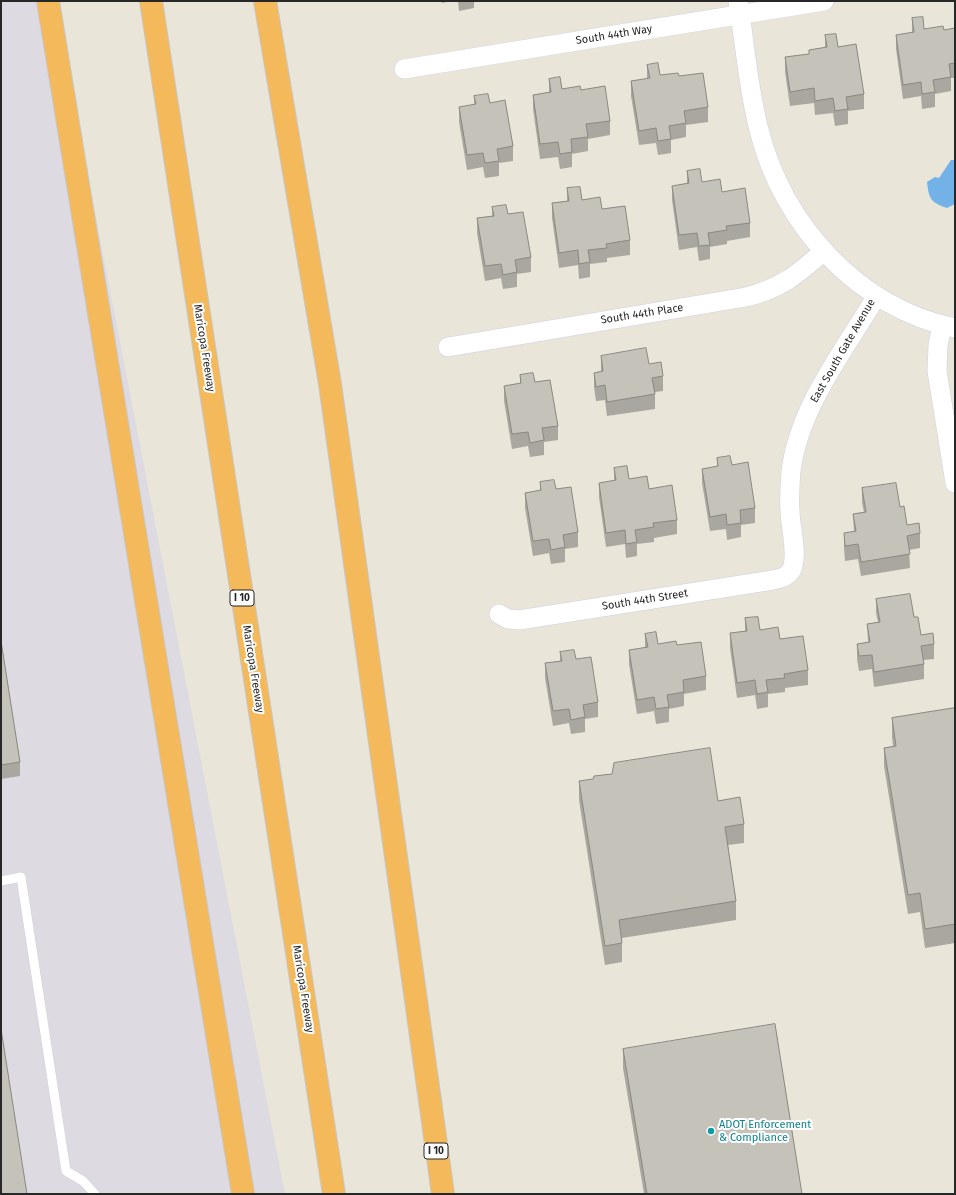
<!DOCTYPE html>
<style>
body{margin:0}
#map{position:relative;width:956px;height:1195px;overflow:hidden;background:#e9e5d9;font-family:"Fira Sans",sans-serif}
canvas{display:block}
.frame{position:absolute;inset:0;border:2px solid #272727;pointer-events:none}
</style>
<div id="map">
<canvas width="956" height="1195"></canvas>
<div class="frame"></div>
</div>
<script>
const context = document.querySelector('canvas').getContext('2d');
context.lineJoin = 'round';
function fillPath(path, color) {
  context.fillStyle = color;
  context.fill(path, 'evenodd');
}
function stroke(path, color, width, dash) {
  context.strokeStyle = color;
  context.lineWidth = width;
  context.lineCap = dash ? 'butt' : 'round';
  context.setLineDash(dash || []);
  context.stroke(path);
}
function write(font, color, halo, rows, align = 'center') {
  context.font = font + ' "Fira Sans",sans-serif';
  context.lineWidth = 4;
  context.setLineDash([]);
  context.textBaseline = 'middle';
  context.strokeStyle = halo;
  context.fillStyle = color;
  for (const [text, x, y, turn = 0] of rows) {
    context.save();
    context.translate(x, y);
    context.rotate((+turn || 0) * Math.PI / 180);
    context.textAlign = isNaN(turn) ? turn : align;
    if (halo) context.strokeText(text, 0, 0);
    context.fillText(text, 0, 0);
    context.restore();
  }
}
fillPath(new Path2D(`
 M1 1H54L285 1194H1Z`), '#dedae2');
fillPath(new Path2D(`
 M951 160H955V204L947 208C931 202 929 200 927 182L935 177 939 178Z`), '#72b2e6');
const service = new Path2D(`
 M1 881 21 877 66 1171 83 1181 95 1194`);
const minor = new Path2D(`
 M738 1C745 43 748 88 759 130 782 224 858 308 955 328
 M404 69 824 1
 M942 326 938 345 937 371 955 483
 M448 347 746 297C780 289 798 274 824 251
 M499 614 508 619 519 620 773 580C779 579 787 577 791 571 799 557 790 526 790 511 789 497 790 484 791 471 799 407 844 351 876 297`);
const motorway = new Path2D(`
 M48 1 243 1194
 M151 1 334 1194
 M265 1 330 384 443 1194`);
stroke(service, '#cfcfe0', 10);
stroke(minor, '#cfcfe0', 20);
stroke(motorway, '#c7c7c7', 24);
stroke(service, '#fff', 9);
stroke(minor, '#fff', 19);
stroke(motorway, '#f4b95a', 22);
fillPath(new Path2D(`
 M441 1H452L442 3Z
 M458 1H474V8L459 11Z
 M912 18 924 29 944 30 955 28V78H951V91L935 94V107L922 109 921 96 903 99 896 49V35L912 33Z
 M825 35 838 47 864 94V109L848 111V124L835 126 833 113 815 115 814 103 790 106 785 72V57L809 54V50L825 48Z
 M647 65 660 75 679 76 708 107V122L686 125V137L671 140V153L658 155 656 143 639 145 631 96V81L647 79Z
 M549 79 562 89 581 90 610 121V135L588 139V151L572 154V167L560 169 558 157 540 159 533 109V95L549 92Z
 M474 96 490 103 513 146V161L499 163V176L485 178 483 167 467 170 459 122V107L474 105Z
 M687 171 702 182 722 192 750 223V237L727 241V244L710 247V259L699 261 697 247 679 250 672 200V186L687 184Z
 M567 188 582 200 602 209 630 240V255L607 258V262L590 264V277L579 279 578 265 559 268 552 218V203L567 201Z
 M492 207 508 214 531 257V272L517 274V287L503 289 501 278 485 281 477 233V218L492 216Z
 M601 356 649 364 663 376V391L655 392V409L607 416 605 400 596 401 594 387V373L601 371Z
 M520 375 535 382 558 426V440L544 442V455L530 457 528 446 512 449 504 401V386L520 384Z
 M717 458 732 465 755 508V523L741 525V537L727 540 726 529 710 531 702 483V469L717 466Z
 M614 468 629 479 649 489 677 520V534L654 538V542L637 544V556L626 558 625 544 606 547 599 497V483L614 481Z
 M540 482 556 489 578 532V547L565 549V562L551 564 549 553 533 556 525 508V493L540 491Z
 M862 488 900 507 907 525 920 533V548L909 550 910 568 861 576 858 559 845 561 844 548V533L854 532 853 514 864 512 862 503Z
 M876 599 914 617 921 635 934 644V659L923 660 924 664V679L874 687 872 669 859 671 857 659V644L868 642 867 624 878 622 876 613Z
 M745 618 760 630 780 639 808 670V685L785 688V692L768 694V707L757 709 755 695 737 698 730 648V633L745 631Z
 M645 634 658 644 677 645 706 676V690L684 694V706L669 709V722L656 724 654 711 637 714 629 664V650L645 648Z
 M1 641 20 762V776L1 779Z
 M560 652 576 659 598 702V717L585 719V732L571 734 569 723 553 726 545 678V663L560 661Z
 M955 708V943L925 948 920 912 908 914 884 766V748L893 746 892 737V718Z
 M579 781 718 801 744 824V843L728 845 736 901V920L622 938V962L605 965 579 800Z
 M623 1049 802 1194H644L623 1068Z`), '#a9a79f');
const building = new Path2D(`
 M923 17 924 29 943 26 944 30 955 28V63L949 64 951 77 933 80 935 92 922 94 921 82 903 85 896 35 914 32 912 18Z
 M836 34 838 47 856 44 864 94 846 97 848 109 835 111 833 98 815 101 814 88 790 92 785 57 809 54V50L827 47 825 35Z
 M658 63 660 75 678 73 679 76 703 73 708 107 684 111 686 123 669 126 671 139 658 141 656 128 639 131 631 81 650 78 647 65Z
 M560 77 562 89 580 86 581 90 605 86 610 121 586 124 588 137 571 139 572 152 560 154 558 142 540 144 533 95 551 92 549 79Z
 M488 94 490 103 505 100 513 146 497 149 499 161 485 163 483 153 467 155 459 107 476 104 474 96Z
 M700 169 702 182 720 179 722 192 745 188 750 223 726 226 727 230 708 233 710 245 699 246 697 233 679 235 672 186 689 183 687 171Z
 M580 187 582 200 600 197 602 209 625 206 630 240 606 244 607 248 588 250 590 262 579 264 578 250 559 253 552 203 569 201 567 188Z
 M506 205 508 214 523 212 531 257 515 260 517 272 503 275 501 264 485 266 477 218 494 216 492 207Z
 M646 348 649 364 661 362 663 376 652 378 655 394 607 402 605 385 596 387 594 373 603 371 601 356Z
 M533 373 535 382 550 380 558 426 542 428 544 440 530 443 528 432 512 434 504 386 521 383 520 375Z
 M730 456 732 465 748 462 755 508 740 510 741 523 727 525 726 514 710 517 702 469 718 466 717 458Z
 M627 466 629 479 647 476 649 489 672 485 677 520 653 523 654 527 635 530 637 542 626 544 625 530 606 533 599 483 616 480 614 468Z
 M554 480 556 489 571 487 578 532 563 535 565 547 551 550 549 539 533 541 525 493 541 490 540 482Z
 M896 483 900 507 904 506 907 525 919 523 920 533 907 536 910 554 861 562 858 544 845 546 844 533 856 531 853 514 866 512 862 488Z
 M910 594 914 617H918L921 635 933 633 934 644 921 646 924 664 874 672 872 655 859 656 857 644 870 642 867 624 880 622 876 599Z
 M758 617 760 630 778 627 780 639 803 636 808 670 784 674 785 678 766 680 768 692 757 694 755 680 737 683 730 633 747 631 745 618Z
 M656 632 658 644 676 641 677 645 701 642 706 676 683 680 684 692 667 695 669 707 656 709 654 697 637 700 629 650 648 647 645 634Z
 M1 641 20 762 1 765Z
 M574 650 576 659 591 657 598 702 583 705 585 717 571 720 569 709 553 711 545 663 562 661 560 652Z
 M955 708V924L925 929 920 893 908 895 884 748 896 746 892 718Z
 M710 748 718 801 740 797 744 824 725 827 736 901 619 920 622 943 605 946 579 781 593 779 594 776 612 774 614 763Z
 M775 1024 802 1194H647L623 1049Z
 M1 1029 27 1194H1Z`);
fillPath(building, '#c4c2b9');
stroke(building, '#898882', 1);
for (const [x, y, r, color] of [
 [711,1131,4,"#0f9aa8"]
]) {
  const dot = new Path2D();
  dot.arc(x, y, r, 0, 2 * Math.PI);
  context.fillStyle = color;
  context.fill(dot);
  stroke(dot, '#fff', 1.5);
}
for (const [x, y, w] of [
 [242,598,24],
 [436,1151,24]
]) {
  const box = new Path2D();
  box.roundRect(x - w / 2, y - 8, w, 16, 3);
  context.fillStyle = '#fff';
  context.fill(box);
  stroke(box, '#272727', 1);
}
write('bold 10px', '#272727', null, [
 ["I 10",242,598],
 ["I 10",436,1151]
]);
write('11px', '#272727', '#fff', [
 ["South 44th Way",614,35,-9],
 ["South 44th Place",642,314,-9],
 ["Maricopa Freeway",204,348,81],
 ["East South Gate Avenue",843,351,-60],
 ["South 44th Street",645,600,-9],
 ["Maricopa Freeway",253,669,81],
 ["Maricopa Freeway",303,989,81]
]);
write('11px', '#0d838f', '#fff', [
 ["ADOT Enforcement",719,1125],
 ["& Compliance",719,1138]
], 'left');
</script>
